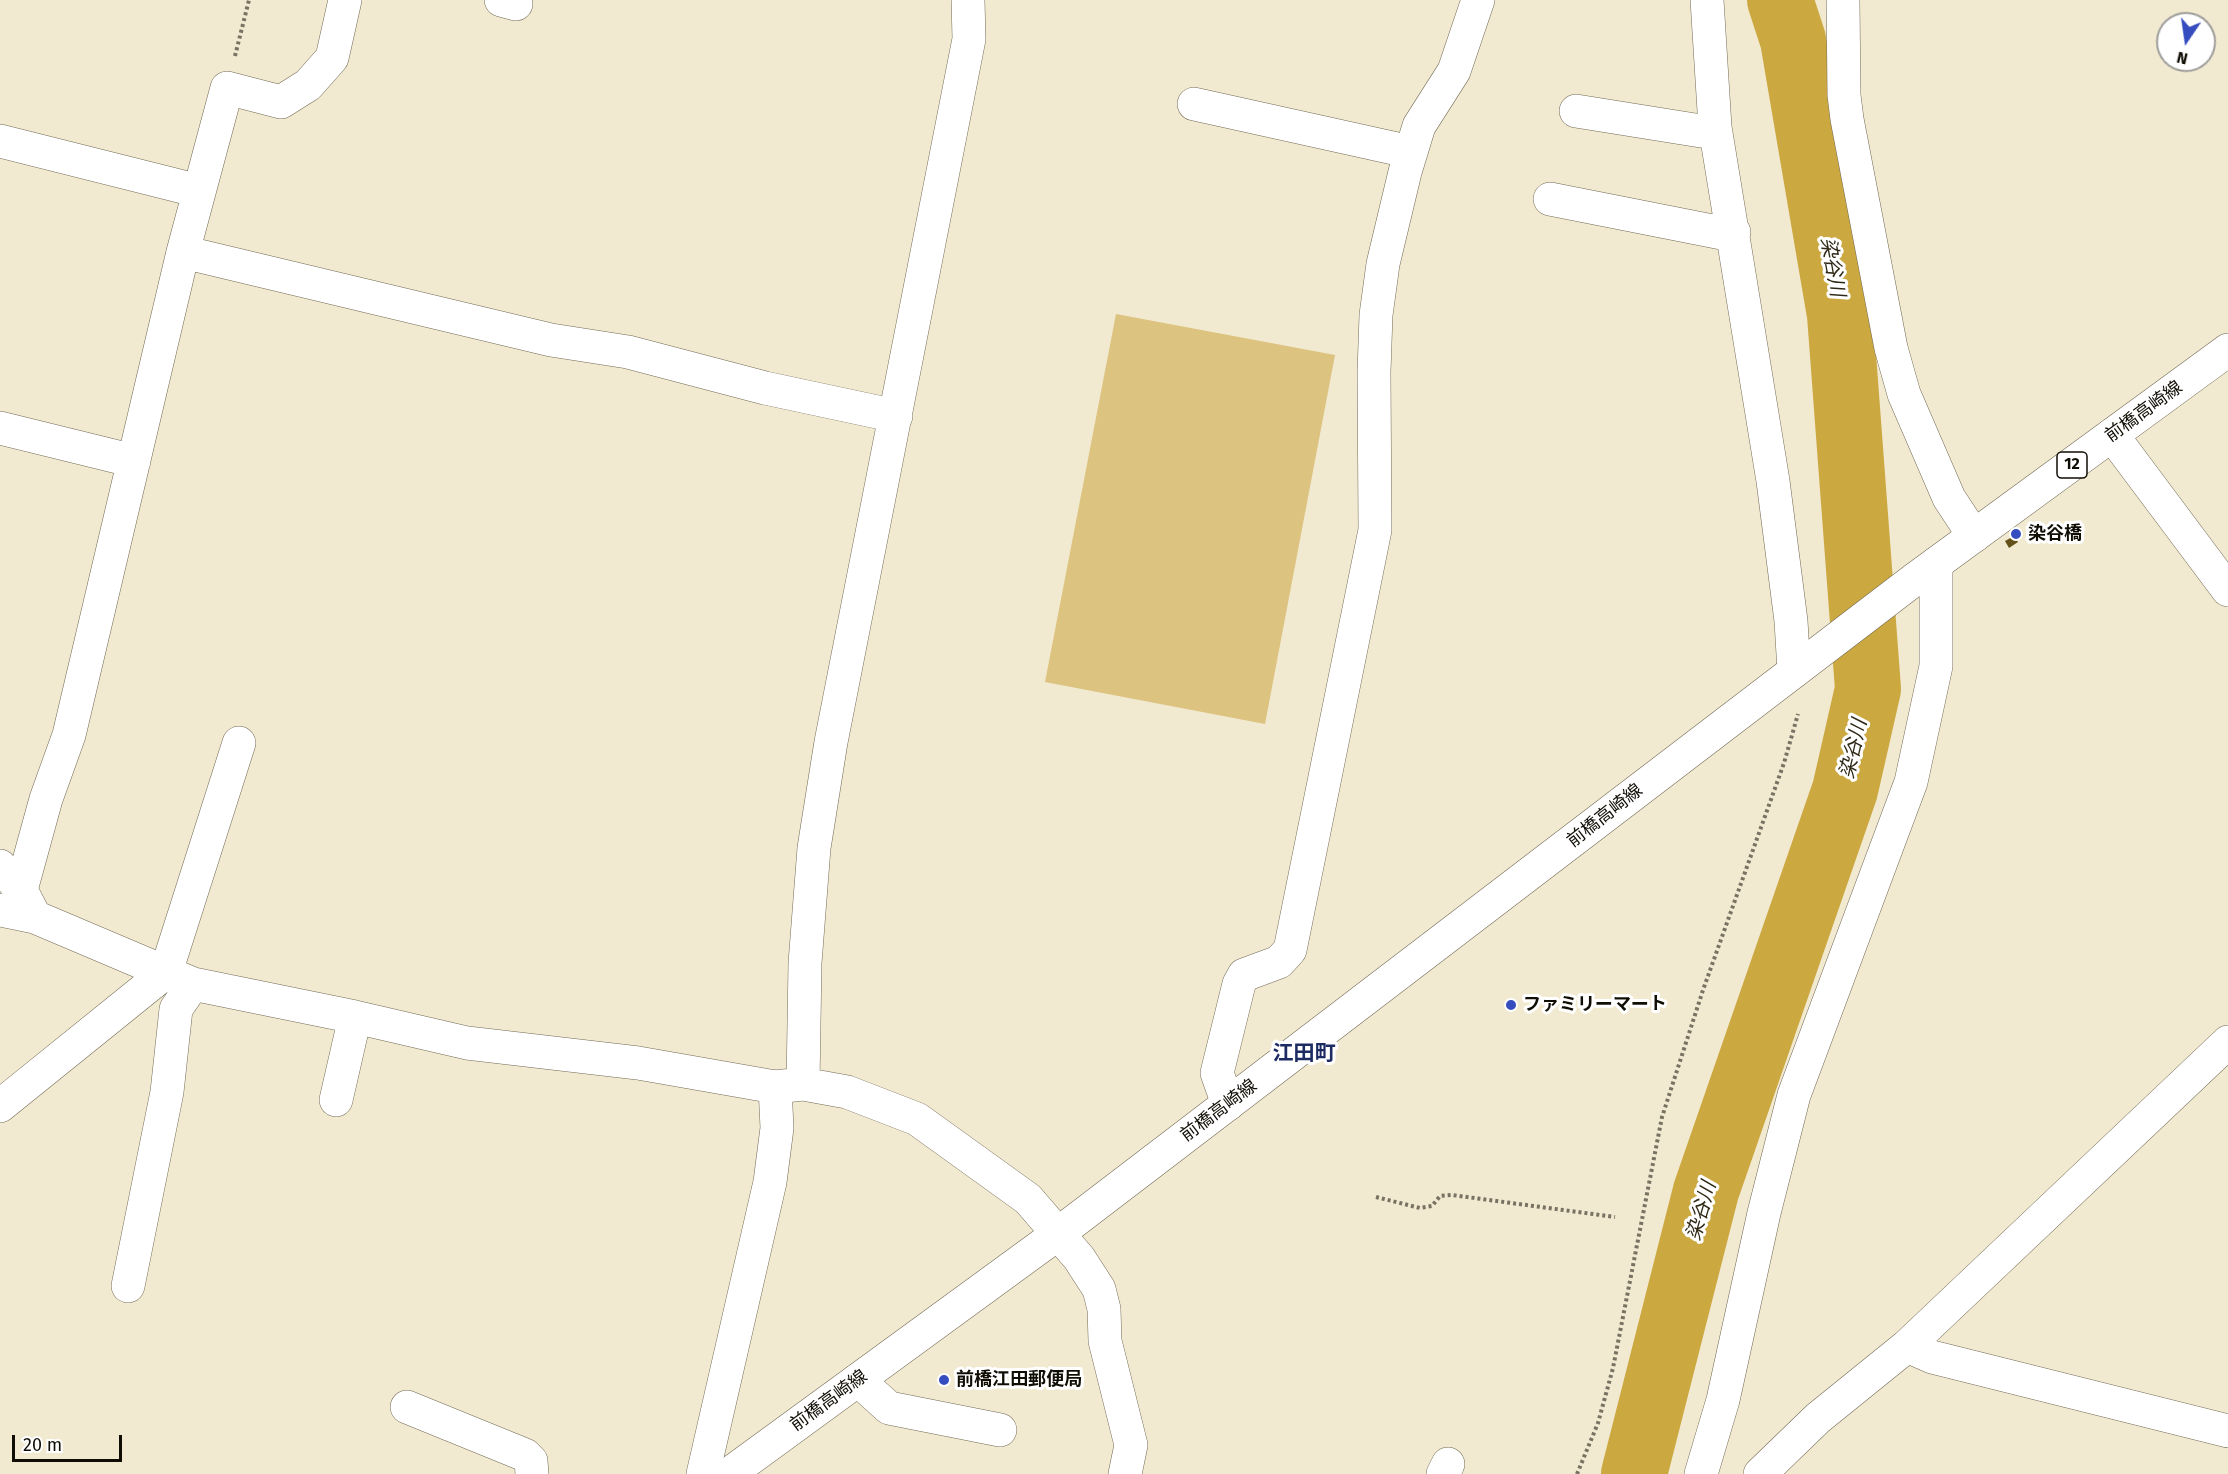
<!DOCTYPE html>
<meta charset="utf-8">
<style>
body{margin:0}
#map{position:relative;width:2228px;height:1474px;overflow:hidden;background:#f2e9d1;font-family:"Fira Sans",sans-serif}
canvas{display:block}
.north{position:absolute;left:2156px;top:12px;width:60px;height:60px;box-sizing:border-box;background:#fff;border:2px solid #9f9e9b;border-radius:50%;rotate:193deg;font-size:16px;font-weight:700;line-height:24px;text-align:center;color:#100d05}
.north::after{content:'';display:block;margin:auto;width:21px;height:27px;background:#354dbf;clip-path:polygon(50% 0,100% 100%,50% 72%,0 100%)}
.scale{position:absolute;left:12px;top:1435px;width:110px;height:27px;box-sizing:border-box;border:3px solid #100d05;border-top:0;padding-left:8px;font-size:18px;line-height:21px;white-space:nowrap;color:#100d05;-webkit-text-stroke:4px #fff;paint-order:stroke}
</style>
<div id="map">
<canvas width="2228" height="1474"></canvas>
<div class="north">N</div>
<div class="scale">20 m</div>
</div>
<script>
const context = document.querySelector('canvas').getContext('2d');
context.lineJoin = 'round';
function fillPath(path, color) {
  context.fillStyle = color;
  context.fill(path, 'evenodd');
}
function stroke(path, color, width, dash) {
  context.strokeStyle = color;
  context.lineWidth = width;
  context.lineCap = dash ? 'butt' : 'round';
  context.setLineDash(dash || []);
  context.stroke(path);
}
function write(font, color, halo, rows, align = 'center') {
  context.font = font + ' "Fira Sans","Noto Sans JP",sans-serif';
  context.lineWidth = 6;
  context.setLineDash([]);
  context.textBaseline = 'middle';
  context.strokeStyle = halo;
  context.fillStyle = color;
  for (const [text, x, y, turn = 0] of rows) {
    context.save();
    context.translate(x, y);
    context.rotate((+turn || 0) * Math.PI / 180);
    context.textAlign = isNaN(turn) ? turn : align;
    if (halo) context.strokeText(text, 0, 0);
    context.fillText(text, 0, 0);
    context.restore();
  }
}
fillPath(new Path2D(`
 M1116 314 1335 355 1265 724 1045 682Z`), '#dcc37f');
stroke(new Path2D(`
 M1634 1474 1706 1191 1845 790 1868 689 1840 315 1793 40 1780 0`), '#cca841', 66);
fillPath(new Path2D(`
 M2014 536 2018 542 2009 548 2005 541Z`), '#64511a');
const minor = new Path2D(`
 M501 0 516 4
 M1707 0 1715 127 1773 481 1791 621 1794 671
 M1843 0 1844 95 1847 119 1891 348 1904 394 1949 498 1974 536
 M1194 104 1411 152
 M1576 111 1701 131 1715 127
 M0 141 199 191
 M1550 199 1722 233 1734 232
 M183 252 227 88 281 102 308 85 332 58 345 0
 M0 428 134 461
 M2112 435 2228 590
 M0 866 21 890 35 917 193 984 355 1017 467 1043 638 1063 775 1087 803 1084 847 1092 917 1119 1028 1199 1079 1258 1099 1289 1104 1309 1105 1341 1131 1445 1125 1474
 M21 890 46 799 69 735 183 252 551 340 628 352 765 388 896 416
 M0 910 35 917
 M803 1084 805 963 814 848 831 742 969 39 968 0
 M336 1100 355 1017
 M1228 1104 1217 1073 1239 984 1244 975 1279 962 1290 950 1375 530 1374 372 1376 315 1383 264 1405 172 1419 126 1454 71 1478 0
 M0 1106 166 972 239 743
 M128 1286 167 1092 176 1009 193 984
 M1907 1346 1932 1357 2228 1431
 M858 1380 889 1408 1000 1430
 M407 1407 525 1455 531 1461 532 1474
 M703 1474 770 1182 777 1128 775 1087
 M1443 1474 1448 1464
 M1701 1474 1723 1400 1764 1213 1794 1095 1911 782 1936 666V564
 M1760 1474 1818 1418 1907 1346 2228 1042`);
const major = new Path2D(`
 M729 1474 1059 1233 1915 579 2228 350`);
stroke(minor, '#726a55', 34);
stroke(major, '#726a55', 34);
stroke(new Path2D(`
 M235 56 249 0
 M1376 1197 1420 1208 1432 1206 1440 1196 1452 1195 1615 1217
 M1577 1474 1598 1423 1613 1368 1662 1117 1703 990 1784 763 1798 714`), '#787263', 4, [3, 3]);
stroke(minor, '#fff', 33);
stroke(major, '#fff', 33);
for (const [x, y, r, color] of [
 [2016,534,6,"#354dbf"],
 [1511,1005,6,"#354dbf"],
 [944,1380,6,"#354dbf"]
]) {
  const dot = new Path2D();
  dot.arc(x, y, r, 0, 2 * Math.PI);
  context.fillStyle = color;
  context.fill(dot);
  stroke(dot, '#fff', 2);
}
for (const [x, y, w] of [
 [2072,465,30]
]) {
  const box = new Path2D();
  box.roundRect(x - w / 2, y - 13, w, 26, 4.5);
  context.fillStyle = '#fff';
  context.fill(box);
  stroke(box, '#100d05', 1.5);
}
write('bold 16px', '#100d05', null, [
 ["12",2072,465]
]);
write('18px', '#100d05', '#fff', [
 ["前橋高崎線",2144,412,-36],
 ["前橋高崎線",1605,816,-38],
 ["前橋高崎線",1219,1111,-37],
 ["前橋高崎線",829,1401,-36]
]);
write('bold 18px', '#100d05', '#fff', [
 ["染谷橋",2028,534],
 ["ファミリーマート",1523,1005],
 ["前橋江田郵便局",956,1380]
], 'left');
write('italic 20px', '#302917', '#fff', [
 ["染谷川",1832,267,80],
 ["染谷川",1854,749,-77],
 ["染谷川",1702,1211,-74]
]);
write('bold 21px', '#1d2b63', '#fff', [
 ["江田町",1304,1054]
]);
</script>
